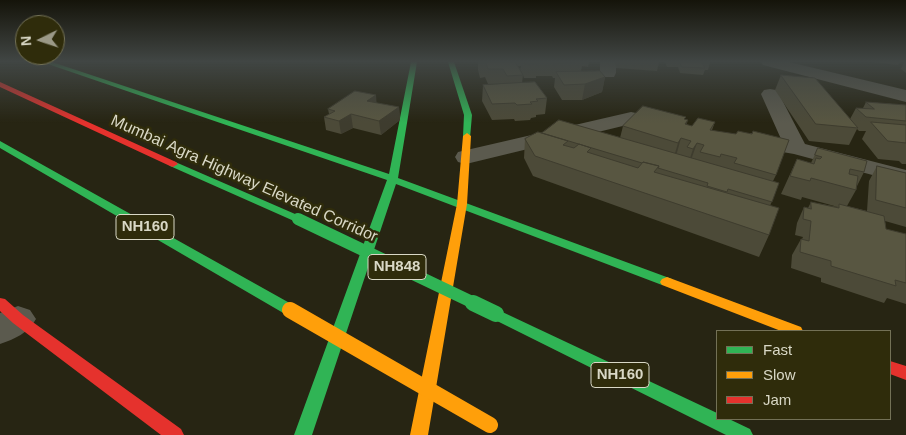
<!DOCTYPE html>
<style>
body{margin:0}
#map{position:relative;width:906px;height:435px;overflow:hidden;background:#272513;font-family:Arial,sans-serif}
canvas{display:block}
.legend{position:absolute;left:716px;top:330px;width:175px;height:90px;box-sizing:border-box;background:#2f2c0b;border:1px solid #737156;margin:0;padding:6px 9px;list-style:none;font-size:15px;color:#d9d8c6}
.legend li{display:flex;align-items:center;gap:10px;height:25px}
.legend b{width:25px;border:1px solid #737156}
.north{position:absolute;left:15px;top:15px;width:50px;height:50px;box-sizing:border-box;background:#2f2c0b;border:1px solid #737156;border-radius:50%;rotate:266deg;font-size:14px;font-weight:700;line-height:20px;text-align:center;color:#d9d8c6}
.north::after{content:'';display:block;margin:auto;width:18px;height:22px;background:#9b9987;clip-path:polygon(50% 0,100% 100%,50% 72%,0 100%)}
</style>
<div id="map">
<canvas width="906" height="435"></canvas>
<ul class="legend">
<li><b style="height:6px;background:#30b455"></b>Fast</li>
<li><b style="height:6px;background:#ff9f0a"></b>Slow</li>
<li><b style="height:6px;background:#e5322d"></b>Jam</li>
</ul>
<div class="north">N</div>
</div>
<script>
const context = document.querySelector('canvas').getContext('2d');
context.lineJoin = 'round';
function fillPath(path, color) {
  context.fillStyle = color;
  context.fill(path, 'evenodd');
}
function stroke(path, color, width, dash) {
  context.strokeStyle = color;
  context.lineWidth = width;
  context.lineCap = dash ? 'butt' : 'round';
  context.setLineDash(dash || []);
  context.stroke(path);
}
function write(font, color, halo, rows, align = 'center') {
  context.font = font + ' Arial,sans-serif';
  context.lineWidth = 5;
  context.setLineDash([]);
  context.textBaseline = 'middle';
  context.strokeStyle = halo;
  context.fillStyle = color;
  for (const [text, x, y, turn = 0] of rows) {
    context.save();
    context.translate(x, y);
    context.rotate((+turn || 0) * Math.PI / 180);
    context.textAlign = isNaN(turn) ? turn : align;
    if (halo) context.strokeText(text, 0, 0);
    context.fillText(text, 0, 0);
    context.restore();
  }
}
fillPath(new Path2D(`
 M600 62H616V73L614 77H602L600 73Z
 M761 62H789L906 90V102L763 65Z
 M770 89 776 90 779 94 805 144 906 170V184L794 154 742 145 739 140 742 135 750 133 781 139 761 94 764 90Z
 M631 112 676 121 679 125 676 129 669 131 631 124 466 164 458 162 455 157 458 152Z
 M18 306 30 310 36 319C28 333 15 339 0 344V313Z`), '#5b5a4e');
fillPath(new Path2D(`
 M42 62H52L389 174 411 62H417L398 178 672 279 674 282 672 285H662L396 184 312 435H294L387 180Z
 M448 62H454L472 115 470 138 467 139 463 136 464 115Z
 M0 141 295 306 297 310 295 314 290 315 285 314 0 148Z
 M173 161 302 217 304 219 298 222 294 221 170 166 168 164Z
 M496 309 717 413V419H729L750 429 753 435H726L491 318 489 314 491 310Z`), '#30b455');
fillPath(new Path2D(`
 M467 133 471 136 467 204 428 435H410L457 204 463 136Z
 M667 277 801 327 803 331H781L662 285 660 282 662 279Z`), '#ff9f0a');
fillPath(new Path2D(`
 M0 82 176 162 178 164 173 167 170 166 0 87Z
 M0 298 5 299 23 315 181 429 184 435H161L13 323 0 311Z
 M890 361 906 366V380L890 374Z`), '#e5322d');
stroke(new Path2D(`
 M298 219 476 304`), '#30b455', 12);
stroke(new Path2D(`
 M473 303 496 314`), '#30b455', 16);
stroke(new Path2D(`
 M290 310 490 425`), '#ff9f0a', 16);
fillPath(new Path2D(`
 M478 62H589L588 67 582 66 581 71 605 77 602 92 582 100H562L554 87 555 78H553L552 76H536V78H524L523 75 522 83 547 98 545 114 536 115V117L531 118 530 120 515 121 514 119 492 120 482 101 483 85 503 84H488L485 77 480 78 478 70ZM518 66H521L520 69 523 75Z
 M615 62H659L657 71 616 68Z
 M665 62H709L710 63 708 70H705L703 75 680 73 678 67H667Z
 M873 62H900L898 65Z
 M904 62H906V73L901 69Z
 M781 75 850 119 856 108H863L866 102 906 105V164H902L899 161 878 159 862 139 866 131H859L857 129 849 145 809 141 775 90Z
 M377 103 399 107 400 120 381 135 353 128 341 134 326 130 324 117 329 114 328 109Z
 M685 119 687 125 692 126 715 122 712 130 776 175 773 181 779 183 770 206 769 235 759 257 533 176 524 158 525 139 542 133 620 138 623 126Z
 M818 148 864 172 857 186 856 190 847 206 867 211 869 181 877 166 906 173V227L885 221 886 229 906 234V304L887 298 884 303 821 282V278L791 268 792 255 801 239H802L803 237 795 235 797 223 804 207 808 208 811 202 838 207 802 197 801 200 781 194 797 159 811 163Z`), '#4c4a38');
fillPath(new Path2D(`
 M605 77 602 92 582 100 585 84Z
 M376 95 377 108 367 101Z
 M399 107 400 120 381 135 379 121Z
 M351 114 353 128 341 134 339 121Z
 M688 120 683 137 681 138 676 156 673 160 678 143 685 124Z
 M697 143 691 160 687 167 693 149Z`), '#3e3c2e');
const building = new Path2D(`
 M480 62H515L523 75 507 76 503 69H488L486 63H481Z
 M525 62H536L537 64H525Z
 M554 62H575L554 64Z
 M680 62H709L710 63H702L705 68 682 67Z
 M600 71 605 77 585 84 564 85 556 72Z
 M781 75 815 78 858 128 816 124Z
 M535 82 547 98 536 99 538 101 530 102 532 104 517 105 515 103 492 104 483 85Z
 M355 91 376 95 367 101 399 107 379 121 351 114 339 121 324 117 335 111 328 109Z
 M866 102 906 105V121L866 117 856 108 874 109Z
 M643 106 686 117 684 119 688 120 685 124 692 126 698 118 715 122 710 130 736 134 738 131 752 134 753 131 789 140 776 175 734 163 737 158 721 154 720 157 700 152 704 145 697 143 693 149 687 147 691 141 681 138 678 143 623 126Z
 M559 120 779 183 772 202 728 189 727 192 707 186 708 183 658 168 659 166 643 162 642 163 542 133Z
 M871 122 906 125V143L888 141Z
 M538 132 568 141 563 145 574 148 579 144 591 148 587 152 638 168 643 162 659 166 654 172 779 208 769 235 535 156 525 139Z
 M818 148 867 161 864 172 850 169 849 174 858 176 856 190 811 178 810 181 790 176 797 159 814 164 816 158 820 159 822 157 815 155Z
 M877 166 906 173V208L876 200Z
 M811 202 839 208V204L884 216 886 229 906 234V283L895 280 896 286 831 266V261L800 252 801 239 809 241 811 221 803 219 804 207 811 209Z`);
fillPath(building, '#585641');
stroke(building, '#3e3c2e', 1);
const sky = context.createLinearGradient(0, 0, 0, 123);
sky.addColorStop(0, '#15140a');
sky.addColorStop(0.5, '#414644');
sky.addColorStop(1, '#41464400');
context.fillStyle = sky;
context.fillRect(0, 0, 906, 123);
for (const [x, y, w] of [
 [145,227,58],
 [397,267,58],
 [620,375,58]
]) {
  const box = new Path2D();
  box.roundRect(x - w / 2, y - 12.5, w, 25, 4);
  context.fillStyle = '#2f2c0b';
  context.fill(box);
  stroke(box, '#d9d8c6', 1);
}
write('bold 15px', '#d9d8c6', null, [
 ["NH160",145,227],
 ["NH848",397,267],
 ["NH160",620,375]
]);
write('16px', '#d9d8c6', '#2f2c0b', [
 ["Mumbai Agra Highway Elevated Corridor",244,179,24]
]);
</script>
